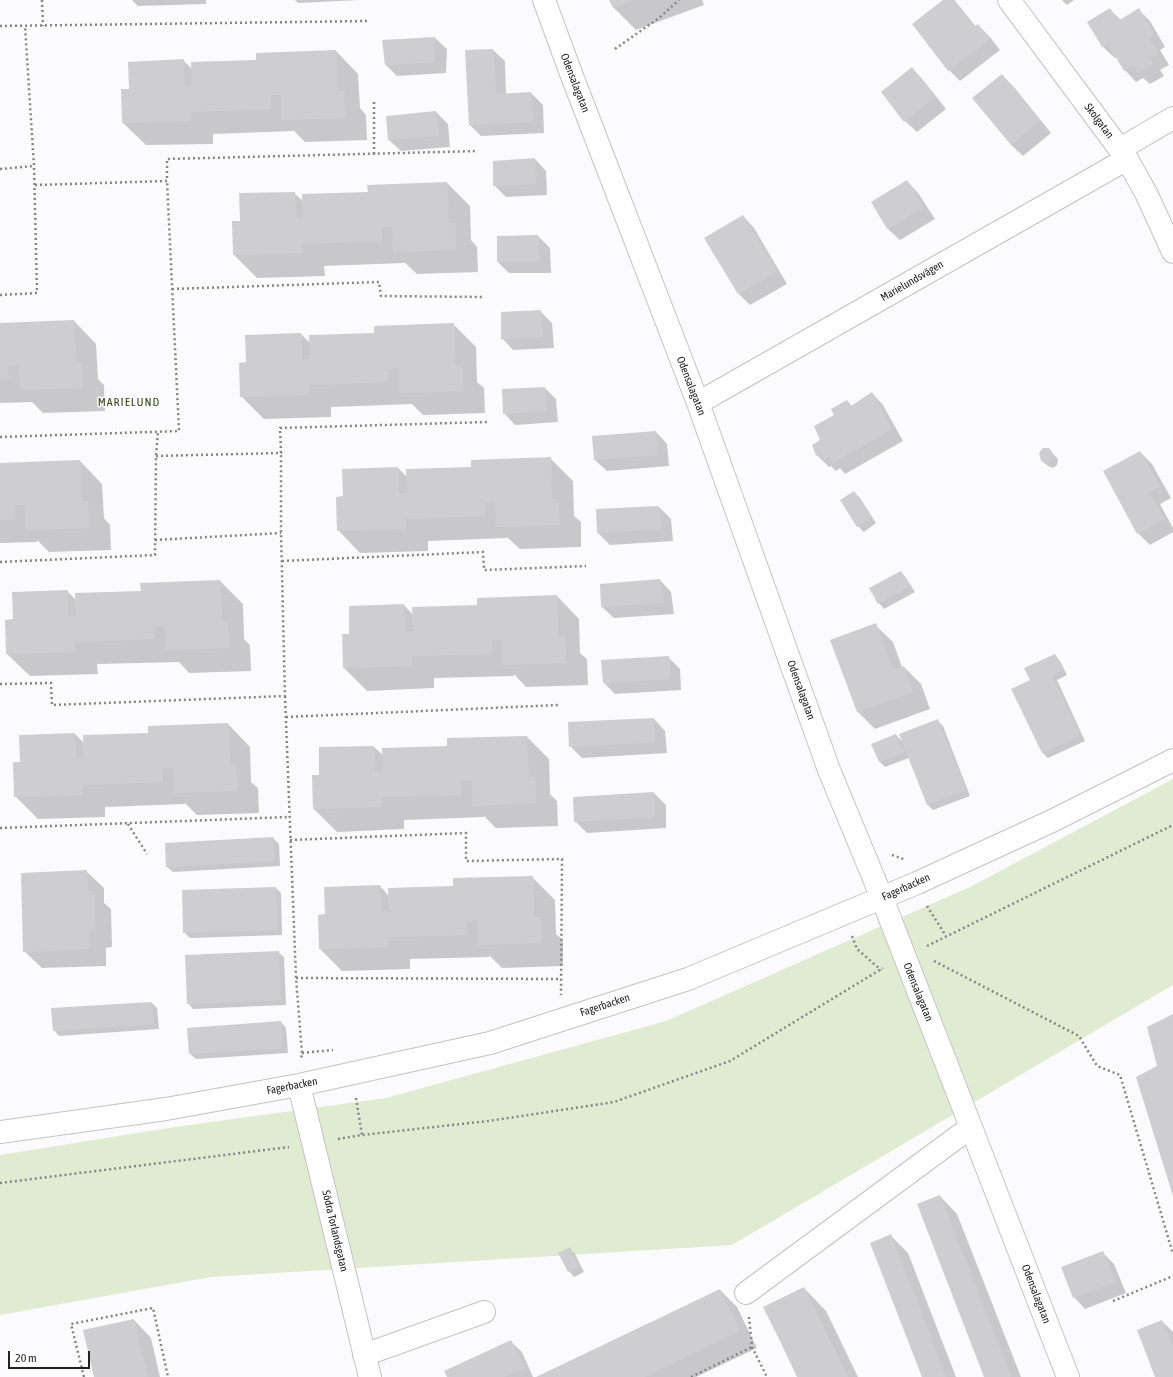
<!DOCTYPE html>
<meta charset="utf-8">
<style>
body{margin:0}
#map{position:relative;width:1173px;height:1377px;overflow:hidden;background:#fbfbfe;font-family:"Asap Condensed",sans-serif}
canvas{display:block}
.scale{position:absolute;left:8px;top:1351px;width:82px;height:18px;box-sizing:border-box;border:2px solid #212122;border-top:0;padding-left:5px;font-size:12px;line-height:14px;white-space:nowrap;color:#212122;-webkit-text-stroke:3px #fff;paint-order:stroke}
</style>
<div id="map">
<canvas width="1173" height="1377"></canvas>
<div class="scale">20 m</div>
</div>
<script>
const context = document.querySelector('canvas').getContext('2d');
context.lineJoin = 'round';
function fillPath(path, color) {
  context.fillStyle = color;
  context.fill(path, 'evenodd');
}
function stroke(path, color, width, dash) {
  context.strokeStyle = color;
  context.lineWidth = width;
  context.lineCap = dash ? 'butt' : 'round';
  context.setLineDash(dash || []);
  context.stroke(path);
}
function write(font, color, halo, rows, align = 'center') {
  context.font = font + ' "Asap Condensed",sans-serif';
  context.lineWidth = 3;
  context.setLineDash([]);
  context.textBaseline = 'middle';
  context.strokeStyle = halo;
  context.fillStyle = color;
  for (const [text, x, y, turn = 0] of rows) {
    context.save();
    context.translate(x, y);
    context.rotate((+turn || 0) * Math.PI / 180);
    context.textAlign = isNaN(turn) ? turn : align;
    if (halo) context.strokeText(text, 0, 0);
    context.fillText(text, 0, 0);
    context.restore();
  }
}
fillPath(new Path2D(`
 M1173 779V985L732 1245 211 1277 0 1315V1155L175 1127 386 1098 666 1021 970 887Z`), '#e0ecd2');
fillPath(new Path2D(`
 M132 0H206V4L138 6Z
 M295 0H360L298 3Z
 M610 0H702L704 5 636 30 614 8Z
 M945 0H954L961 8 976 27 978 25 990 37 1000 50 960 81 949 70Z
 M1062 0H1074L1067 5Z
 M1110 10 1121 20 1139 10 1150 21 1165 47 1160 50 1169 65 1160 70 1164 76 1150 84 1143 78 1136 82 1125 70 1117 57 1115 58 1103 47 1089 22Z
 M435 38 447 49 446 73 397 76 386 65 383 41Z
 M493 50 505 61 506 95 531 93 543 105 544 133 481 136 470 125Z
 M336 51 358 74 360 108 366 115 367 140 305 142 293 130V131L213 134V144L146 145 123 123 130 90 183 60 193 70Z
 M912 68 923 80 946 109 917 132 905 121Z
 M1002 75 1013 86 1051 133 1023 156 1011 145Z
 M436 112 448 124 450 147 401 151 389 140Z
 M535 159 546 171 547 195 506 197 494 185Z
 M907 181 918 193 935 219 900 240 888 229 872 203Z
 M447 183 470 206 471 240 477 247 478 272 417 274 404 262V263L324 266 325 276 257 278 234 255 233 222H241L294 193 304 202Z
 M743 216 754 228 787 284 750 305 739 294 706 238Z
 M538 236 550 248 551 273H509L498 262Z
 M540 311 552 323 554 348 513 350 502 338Z
 M74 321 96 344 98 379 104 385 105 411 43 413 32 402 0 403V324Z
 M453 324 476 347 477 382 484 388 485 413 423 415 412 404 331 407V417L264 419 241 396 247 363 301 334 310 343Z
 M545 388 556 399 558 422 515 425 504 413Z
 M872 393 883 405 903 441 845 474 840 468 836 471 831 466 829 467 817 455 821 440 836 416 847 401 852 406Z
 M656 432 667 444 669 466 607 471 595 460Z
 M1048 449 1058 459 1057 465 1053 468 1048 466 1042 461Z
 M1140 452 1152 464 1171 498 1160 504 1173 528V532L1150 545 1138 533Z
 M550 458 573 481 574 516 581 522V547L520 549 507 537V538L428 541V551L360 553 338 530 344 497 398 468 407 477Z
 M80 461 102 484 104 518 110 525 111 550 49 552 37 540V542L0 543V471Z
 M854 492 860 498 876 523 864 532 858 526Z
 M659 507 671 519 673 541 610 545 598 533 597 510Z
 M901 572 906 578 915 592 884 609 879 603Z
 M660 580 671 592 674 614 614 618 602 607Z
 M220 581 243 604 244 639 250 645 251 671 189 673 179 662 97 664 98 674 30 676 7 654 14 620 67 591 76 600Z
 M557 596 579 619 580 653 587 659 588 685 526 687 514 674V676L434 678V688L367 691 344 668 350 635 404 605 413 615Z
 M875 625 893 642 902 667H904L921 684 930 709 875 729 858 712 831 641Z
 M1055 655 1060 661 1067 675 1057 680 1085 741 1048 758 1042 752 1031 681Z
 M668 657 680 669 681 690 615 694 604 683Z
 M654 719 665 731 667 753 582 758 570 746Z
 M937 720 943 726 970 796 933 810 928 805 909 758 885 767 880 762 873 744 896 735 904 743Z
 M228 724 250 747 251 782 258 788 259 813 197 815 185 803V804L105 807V817L38 819 15 796 21 763 20 736 75 734 84 743Z
 M527 737 549 759 550 794 557 801 558 826 496 828 484 816V817L404 820V829L337 832 314 809 320 775V748L374 747 384 756Z
 M654 793 666 805V828L587 833 575 821Z
 M273 838 279 844 280 866 173 872 167 867 166 844Z
 M86 871 104 888V903L111 909 112 947 106 948V966L42 968 24 951Z
 M532 877 555 900 556 934 563 940V966L502 968 489 955V957L410 959V969L342 971 320 949 326 915 380 886 389 896Z
 M276 888 281 893 282 935 190 938 184 932Z
 M278 952 284 957 286 1005 193 1009 188 1003Z
 M152 1003 157 1008 159 1029 59 1036 54 1030Z
 M281 1022 286 1028 288 1053 196 1059 190 1054Z
 M940 1196 957 1214 1021 1377H985Z
 M891 1236 908 1253 956 1377H923Z
 M569 1249 575 1254 584 1272 574 1277 569 1271Z
 M1103 1253 1114 1264 1126 1293 1085 1309 1074 1297Z
 M804 1288 826 1311 858 1377H798Z
 M720 1290 737 1307 757 1348 696 1377H538Z
 M134 1320 151 1338 160 1377H95Z
 M1162 1321 1173 1332V1377H1156Z
 M510 1341 522 1352 533 1377H448Z`), '#0003');
fillPath(new Path2D(`
 M609 0H634L613 8Z
 M943 0H954L974 27 978 24 990 39 948 71 912 24Z
 M1110 8 1118 21 1139 8 1155 35 1149 38 1158 54 1150 58 1153 64 1138 73 1133 65 1124 71 1108 44 1102 47 1087 22Z
 M435 37V62L385 65 382 40Z
 M493 49 496 94 531 92 533 122 469 125 465 50Z
 M336 50 338 91H344L345 118 282 120 281 95H270L271 109 191 112V121L122 123 121 89H129L128 62 184 59 185 86H192L191 62 256 60V53Z
 M912 67 935 97 904 122 881 92Z
 M1002 74 1040 121 1011 145 972 98Z
 M436 111 439 136 388 140 386 116Z
 M535 158 536 184 493 186V161Z
 M907 180 924 207 887 229 871 202Z
 M447 182 449 223H455L456 250 393 252 392 227H382V241L302 244 303 253 233 255 232 221H240L239 193 295 192 296 218H303L302 194 368 192 367 185Z
 M743 215 777 272 738 294 704 238Z
 M538 235 540 262H497V236Z
 M541 310 543 337 501 339V312Z
 M74 320 76 362H82L83 388 20 390 19 365 8 366 9 379 0 380V323Z
 M454 323 455 365H462L463 391 399 393V368L388 369 389 382 309 385V395L240 397 239 363 246 362 245 335 301 333 302 360 310 359 309 335 374 333V326Z
 M545 387 547 411 503 414 502 389Z
 M872 392 892 429 833 463 829 456 824 460 821 454 816 456 812 445 820 440 814 426 834 415 831 409 847 400 851 406Z
 M656 431 658 455 594 460 592 436Z
 M1043 448H1049L1053 453 1052 460 1047 462 1041 461 1039 453Z
 M1140 451 1160 486 1149 492 1164 519 1137 534 1103 471Z
 M551 457 552 499H558L559 525 496 527 495 502 485 503V516L406 519V529L337 531 336 497 343 496 342 469 398 467 399 494 407 493 406 469 471 467V460Z
 M80 460 82 501H88L89 528 26 530 25 505H14L15 519 0 520V463Z
 M854 491 872 517 857 527 840 500Z
 M659 506 662 529 597 533 596 509Z
 M901 571 910 586 878 604 869 588Z
 M660 579 663 603 601 607 600 584Z
 M220 580 222 622H228L229 648 166 650 165 625 154 626 155 639 75 642V652L6 654 5 620 13 619 12 592 68 590V617L76 616 75 593 141 591 140 583Z
 M557 595 558 636H565L566 663 502 665V640H491L492 654 412 656V666L343 668 342 634H349V606L404 604 405 631H413L412 607 477 605V598Z
 M876 623 893 670 904 666 913 692 857 712 830 640Z
 M1055 654 1063 670 1052 675 1080 735 1042 753 1011 689 1030 680 1024 668Z
 M669 656 670 679 603 683 601 660Z
 M654 718 655 742 569 747 568 722Z
 M938 719 966 790 927 805 899 734Z
 M228 723 230 764H236L237 791 174 793 173 768H162L163 782 83 785V795L14 797 13 762H20L19 735 75 733 76 759H84L83 735 148 733V726Z
 M896 734 904 753 879 762 871 744Z
 M527 736 529 777H535L536 803 473 806 472 780 461 781 462 795 382 797V807L313 809 312 775H319V747L374 746 375 772H383L382 748 447 746V738Z
 M654 792 655 817 574 822 573 797Z
 M273 837 275 861 166 867 165 843Z
 M87 870 88 891H94L95 930 89 931V949L23 952 21 873Z
 M533 876 534 917H541V943L478 945 477 920 467 921V935L388 937V947L319 949 318 915 325 914 324 887 380 885 381 912 389 911 388 888 453 886V878Z
 M276 887 277 930 183 933 182 890Z
 M279 951 281 1000 187 1004 185 955Z
 M152 1002 154 1024 53 1031 51 1008Z
 M1173 1014V1196L1136 1077 1157 1066 1147 1027Z
 M281 1021 283 1048 189 1054 187 1028Z
 M940 1195 1011 1377H984L917 1204Z
 M891 1234 946 1377H922L870 1243Z
 M570 1247 579 1266 568 1272 558 1253Z
 M1103 1251 1115 1282 1073 1298 1061 1267Z
 M804 1287 848 1377H797L778 1337 763 1307Z
 M720 1289 740 1331 644 1377H536Z
 M134 1319 148 1377H94L83 1330Z
 M1162 1320 1173 1348V1377H1155L1137 1330Z
 M511 1340 524 1368 503 1377H447L444 1371Z`), '#cecdd0');
const minor = new Path2D(`
 M544 0 572 76 698 403 829 770 882 898 1068 1377
 M1009 0 1127 159 1147 195 1173 252
 M1120 149 1173 118
 M698 403 1127 159
 M299 1085 370 1377
 M0 1132 166 1109 299 1085 490 1043 688 979 917 883 1054 820 1173 760
 M746 1293 971 1127
 M364 1355 484 1312`);
stroke(minor, '#c3c3c6', 24);
stroke(new Path2D(`
 M42 0 43 26
 M0 26 369 21
 M615 49 659 18 679 0
 M374 102V154
 M0 169 34 166 25 26
 M35 185 167 181V159L478 151
 M172 289 379 282 381 296 483 297
 M0 295 37 293 34 166
 M0 437 179 431 167 181
 M156 456 281 453 280 428 487 422
 M155 540 281 533
 M282 561 483 552 484 570 586 566
 M0 562 155 555 156 456 158 432
 M0 684 51 683 52 705 285 696 281 533V453
 M285 696 296 978 302 1053 301 1059
 M286 717 559 705
 M128 824 147 854
 M0 828 289 817
 M290 840 466 833V861L562 859 561 995
 M892 855 906 860
 M927 906 946 936
 M852 936 857 949 881 970
 M927 946 1173 825
 M934 961 1079 1036 1097 1066 1120 1075 1173 1254
 M296 978 561 979
 M302 1053 333 1050
 M356 1098 362 1135
 M338 1139 362 1135 488 1121 614 1102 730 1061 883 968
 M0 1183 289 1147
 M1113 1301 1173 1276
 M749 1317 752 1347 767 1377
 M84 1377 71 1324 153 1308 168 1377
 M691 1377 752 1347`), '#858587', 2.5, [2, 3]);
stroke(minor, '#fff', 22);
write('11px', '#212122', '#fff', [
 ["Odensalagatan",575,83,69],
 ["Skolgatan",1099,121,53],
 ["Marielundsvägen",912,281,-30],
 ["Odensalagatan",691,386,69],
 ["Odensalagatan",801,690,70],
 ["Fagerbacken",906,887,-24],
 ["Odensalagatan",918,992,68],
 ["Fagerbacken",605,1005,-18],
 ["Fagerbacken",292,1086,-11],
 ["Södra Torlandsgatan",335,1231,77],
 ["Odensalagatan",1036,1294,69]
]);
context.letterSpacing = '1px';
write('12px', '#334612', '#fff', [
 ["MARIELUND",129,402]
]);
context.letterSpacing = '0px';
</script>
